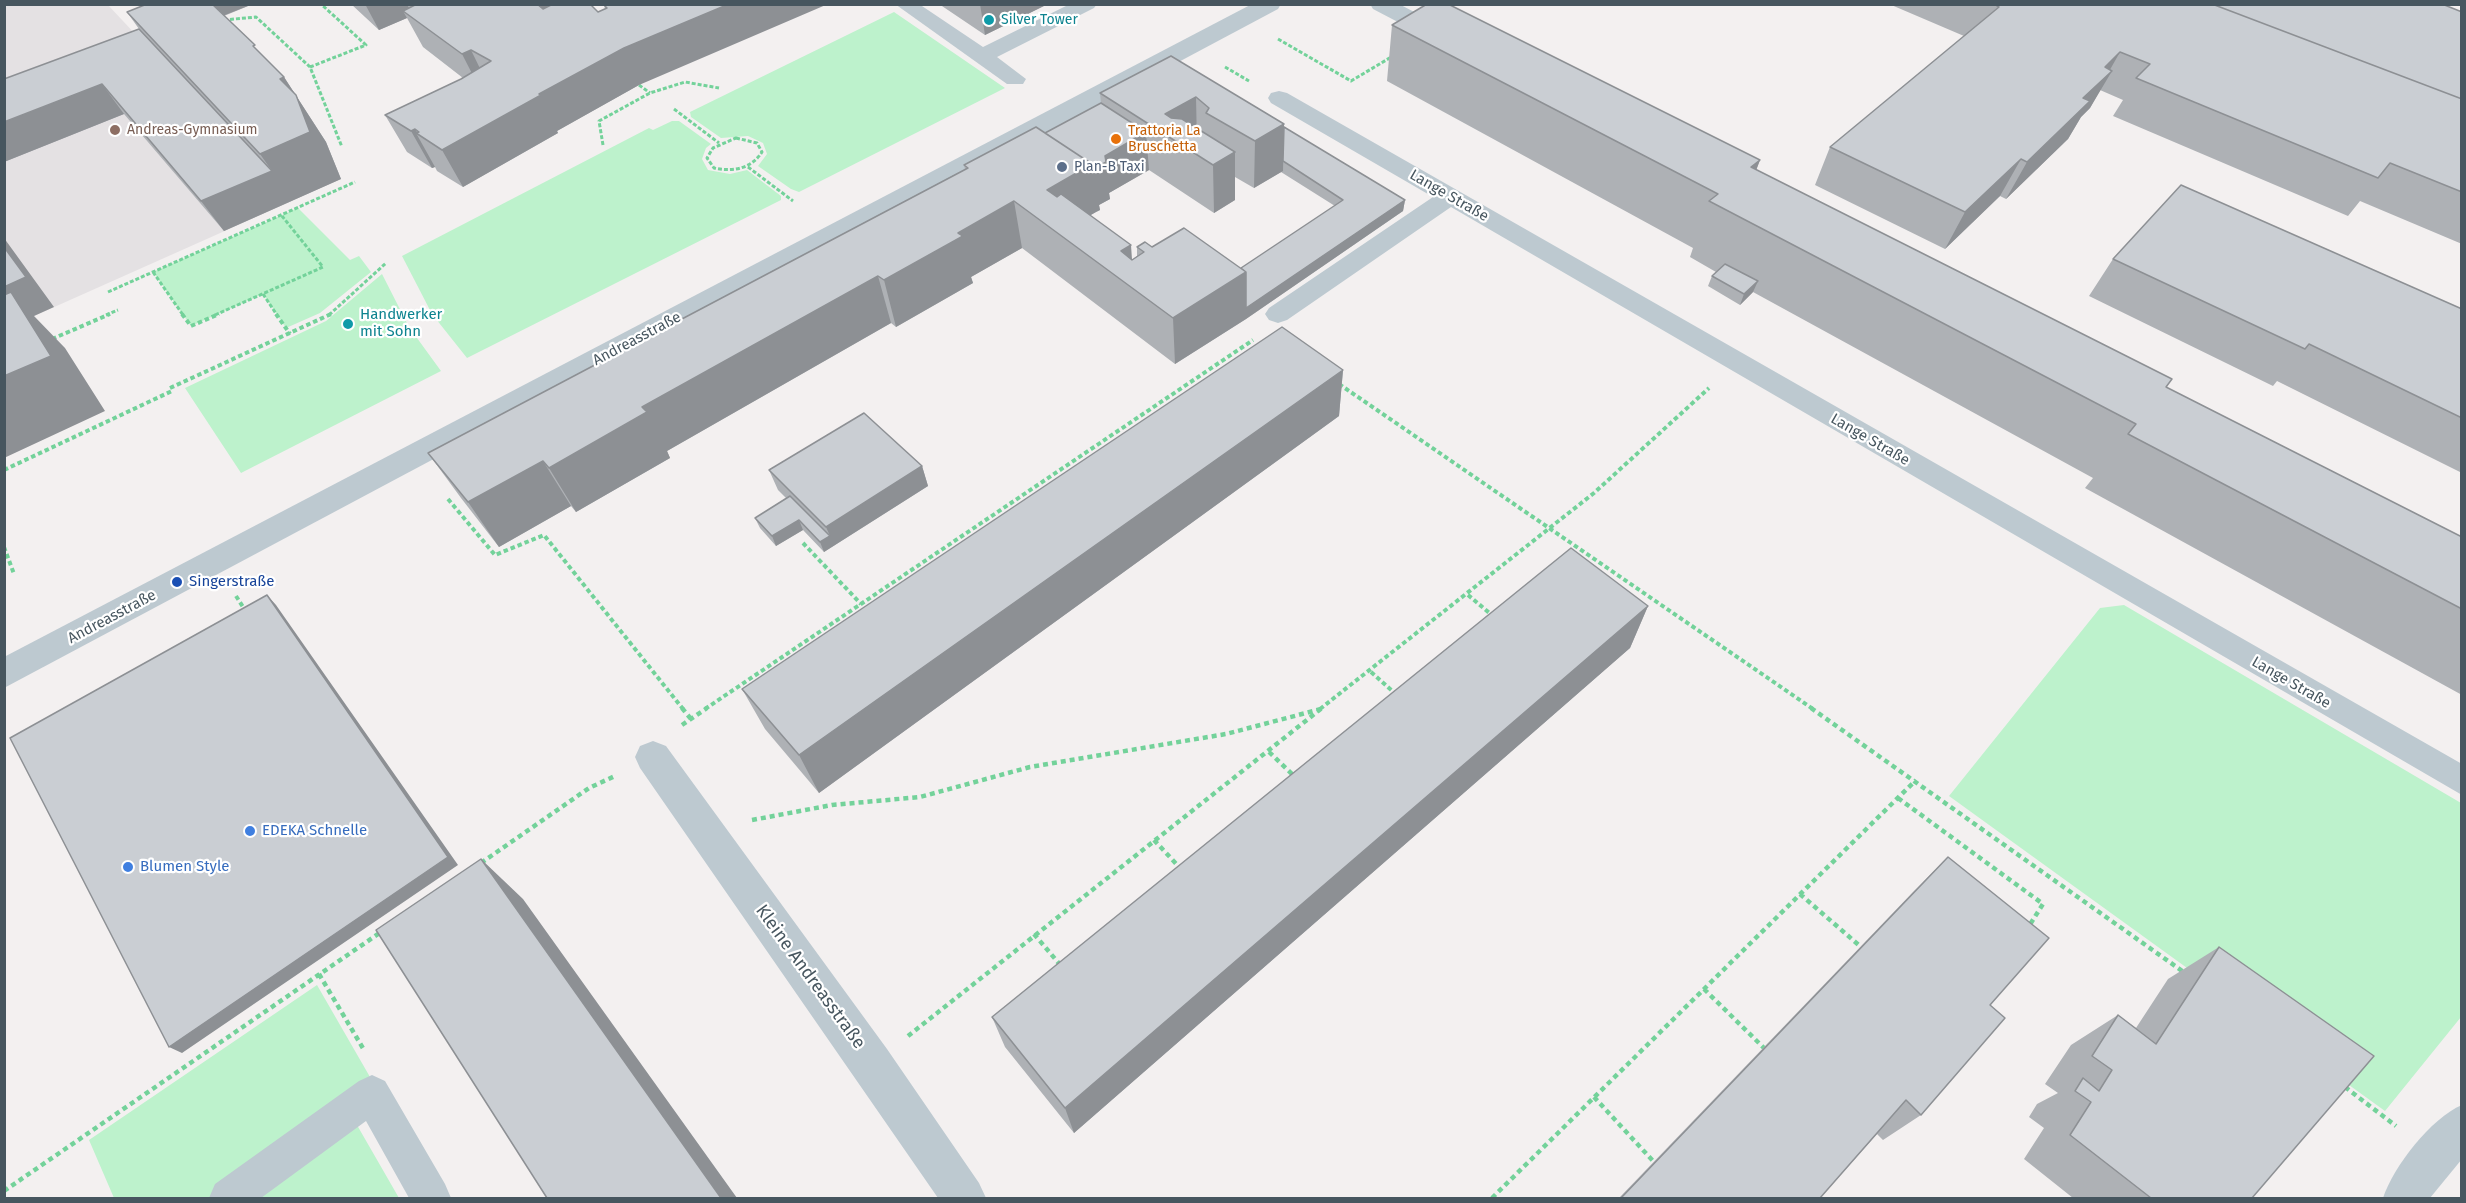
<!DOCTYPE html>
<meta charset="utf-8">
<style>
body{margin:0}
#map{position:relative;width:2466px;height:1203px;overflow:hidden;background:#f3f0f0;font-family:"Fira Sans",sans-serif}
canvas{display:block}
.frame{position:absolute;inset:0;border:6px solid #47565f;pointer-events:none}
</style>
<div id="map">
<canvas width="2466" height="1203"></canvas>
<div class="frame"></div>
</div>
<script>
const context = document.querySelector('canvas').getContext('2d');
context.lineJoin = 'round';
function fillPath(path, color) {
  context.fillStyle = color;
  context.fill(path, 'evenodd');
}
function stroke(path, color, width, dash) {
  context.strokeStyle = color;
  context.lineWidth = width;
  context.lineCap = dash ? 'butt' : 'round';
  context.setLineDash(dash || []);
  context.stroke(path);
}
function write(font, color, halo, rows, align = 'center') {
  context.font = font + ' "Fira Sans",sans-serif';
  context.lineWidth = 4.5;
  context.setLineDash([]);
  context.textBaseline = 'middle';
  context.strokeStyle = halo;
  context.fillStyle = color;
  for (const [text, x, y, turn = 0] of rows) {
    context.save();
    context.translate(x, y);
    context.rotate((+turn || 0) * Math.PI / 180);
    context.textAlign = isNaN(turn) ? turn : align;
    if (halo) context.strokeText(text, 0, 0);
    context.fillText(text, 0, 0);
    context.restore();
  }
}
fillPath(new Path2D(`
 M4 5H108L292 201 5 329Z`), '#e4e1e3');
fillPath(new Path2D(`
 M894 12 1005 88 799 192 791 189 758 166 767 154 763 143 748 136 721 138 691 117 690 112Z
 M672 121H679L711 144 706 148 702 159 708 170 730 174 747 170 781 196V200L467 358 432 314 402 256 649 128 653 130Z
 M298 208 350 260 359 256 371 272 320 313 286 328 263 294 191 326 153 272Z
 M382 274 409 327 441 371 241 473 185 388 326 321Z
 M2124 605 2461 803V1017L2385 1111 1949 796 2100 608Z
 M317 985 370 1077 342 1099 399 1198H114L89 1140Z`), '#bdf2cc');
stroke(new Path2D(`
 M224 20 256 17 310 67 342 147
 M1278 39 1351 81 1393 56
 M310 67 366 45 321 4
 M1225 67 1249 81
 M639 85 650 93
 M674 109 719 143
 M736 138 757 143 762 152C751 169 733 172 714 168L707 158 713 148Z
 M603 145 599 121 650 93 685 82 719 88
 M748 167 793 201
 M153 272 183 315
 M108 292 355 182
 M263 294 277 315
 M106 315 118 310
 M215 315 323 267 282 216
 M329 315 386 263`), '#73d29a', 3, [4, 2]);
stroke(new Path2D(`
 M182 314 191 326 219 314
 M276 314 290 334
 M52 339 110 314
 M1339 384 1813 709
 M170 388 331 314
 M4 470 172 391
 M448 499 495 555 544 535 683 709
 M803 543 861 604
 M4 547 14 574
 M1468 595 1493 616
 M236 596 245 610
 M1371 672 1397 695
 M705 709 1253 340
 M1320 709 1594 493 1709 388`), '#73d29a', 4, [4.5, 3]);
stroke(new Path2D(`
 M682 708 691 719
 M1811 708 2185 973
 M682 725 707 708
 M1269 752 1294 776
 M1898 798 2043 904 2029 926
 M752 820 832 805 920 797 1030 767 1226 734 1321 709
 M1154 840 1181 869
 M481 863 589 788 615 776
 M1800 894 1861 947
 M1034 934 1062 967
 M319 974 364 1050
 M1704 989 1764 1048
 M908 1036 1322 708
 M2345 1087 2396 1126
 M1594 1097 1654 1162
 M4 1191 381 932
 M1492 1198 1916 780`), '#73d29a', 4.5, [5, 4]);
fillPath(new Path2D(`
 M895 4H919L983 47 1070 4H1097L1094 8 997 57 1026 79 1023 84H1007Z
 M1279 91 1287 93 2462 764V795L1451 207 1287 320 1278 323 1269 320 1265 314 1269 308 1433 197 1271 103 1268 98 1271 93Z
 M372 1075 385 1081 445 1184 451 1198H409L366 1121 261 1198H209L215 1184 359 1081Z`), '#bdc9d0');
fillPath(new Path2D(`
 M2462 1105V1159L2430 1198H2383C2393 1167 2431 1118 2462 1105Z`), '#bdc9d0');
fillPath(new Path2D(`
 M1370 4H1399L1454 33 1457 38 1454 43H1438L1373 9Z
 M653 741 666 746 887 1049 979 1183 986 1198H938L640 768 635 757 640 746Z`), '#bdc9d0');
fillPath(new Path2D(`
 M1252 4H1281L1278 9 4 688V657Z`), '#bdc9d0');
fillPath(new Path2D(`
 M144 4H253L224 16 261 54 284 77 326 142 341 179 224 231 124 114 4 162 139 29 127 12 145 5Z
 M351 4H590L598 12 605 9 604 5 606 4 639 85 557 131 558 133 463 187 437 171 435 167 432 168 407 152 385 115 463 78 423 47 407 18 379 30Z
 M939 4H1048L985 35Z
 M1889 4H2442L2462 12V244L2360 201 2348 216 2113 116 2123 100 2100 90 2090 108 2081 117 2068 139 2006 199 2000 196 1945 249 1815 185 1830 147 1964 36Z
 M1392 25 1760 160 1756 170 2166 387 2462 537V695L2085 488 2093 478 1753 292 1740 305 1708 286 1712 276 1716 272 1690 257 1693 248 1387 81Z
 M1171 56 1284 124V127L1405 200 1403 211 1246 319 1175 364 1022 248 971 277 973 283 896 327 891 323 667 451 670 458 576 512 571 506 499 547 461 498 428 453 965 169 964 165 1045 133 1101 103 1100 93ZM1149 170 1214 213 1235 200V177L1254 188 1281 172 1335 206 1241 268 1152 247H1137V256L1132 260 1090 215 1100 210 1099 205 1110 199 1109 193Z
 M2113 259 2462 309V473L2277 381 2273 386 2089 296Z
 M1343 370 1339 416 819 793 765 729 742 689Z
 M922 466 928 486 824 552 803 530 776 546 760 528 755 518 786 498 778 490 769 470Z
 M1648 606 1630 648 1074 1133 1005 1047 992 1017Z
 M1948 857 1990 1005 1921 1115 1883 1140 1877 1134 1820 1198H1619L1913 892Z
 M2219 947 2252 1198H2073L2024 1159 2044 1128 2029 1117 2037 1104 2058 1093 2045 1084 2071 1045 2118 1015 2136 1028 2168 979Z`), '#aeb1b5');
fillPath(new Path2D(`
 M195 4H253L207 22Z
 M365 4H407L413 16 403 11 407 18 379 30Z
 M535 4H552L551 40Z
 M729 4H828L639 85 557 131 558 133 463 187 442 150 539 94 624 48Z
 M980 4H1048L985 35Z
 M471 50 489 87 481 91 462 54Z
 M2120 52 2107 75 2112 71 2090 108 2081 117 2068 139 2006 199 2027 162 2083 98 2105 67Z
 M284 77 326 142 341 179 224 231 201 201 272 171 260 154 280 79Z
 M102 84 124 114 4 162V122Z
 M1196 97 1197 145 1165 114Z
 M1284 124 1283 171 1254 188 1255 141Z
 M415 129 419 135 416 133 435 167 432 168 411 131Z
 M1146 132 1149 170 1109 193 1110 199 1099 205 1100 210 1096 212 1093 174 1096 212 1059 234 1047 190Z
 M1235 152V200L1214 213 1213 165Z
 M2021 159 2000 196 1945 249 1965 212Z
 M1760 160 1739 216 1751 167Z
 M1405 200 1403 211 1246 319 1175 364 1173 318 1246 272Z
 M1014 201 1022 248 971 277 973 283 896 327 884 280 958 233Z
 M4 238 54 307 34 316 65 348 105 411 4 458Z
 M1131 245 1134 289 1121 251Z
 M878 276 891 323 667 451 670 458 576 512 549 468 642 407Z
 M1758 281 1753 292 1740 305 1744 294Z
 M1343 370 1339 416 819 793 799 755Z
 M543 461 571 506 499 547 468 502Z
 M922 466 928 486 824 552 820 542 830 536 826 527Z
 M799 520 803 530 776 546 772 536Z
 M267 595 276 605 458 865 182 1053 169 1047Z
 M1648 606 1630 648 1074 1133 1065 1108Z
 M481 859 523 899 737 1198H721Z`), '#8d9094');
const building = new Path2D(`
 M147 4H212L255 45 253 46 284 77 280 79 296 95 310 132 260 154 127 12Z
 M417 4H537L543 9 553 4H590L598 12 607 8 604 5 606 4H729L624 48 539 94 541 95 442 150 416 133 419 132 415 129 411 131 385 115 461 79 491 61 471 50 462 54 403 11Z
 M1427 4H1448L1760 160 1751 167 2172 379 2166 387 2462 537V609L2128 434 2136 424 1709 201 1718 194 1392 25Z
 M1994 4H2212L2462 99V192L2390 163 2378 178 2136 78 2150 64 2120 52 2105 67 2112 71 2083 98 2090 101 2027 162 2021 159 1965 212 1830 147 1999 7Z
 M2212 4H2442L2462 12V99Z
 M139 29 272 171 201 201 102 84 4 122V79Z
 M1171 56 1284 124 1255 141 1206 113 1209 108 1196 97 1165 114 1171 118 1182 119 1235 152 1213 165 1100 93Z
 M1101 103 1146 132 1105 156 1106 162 1092 170V164L1045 133Z
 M1036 127 1092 164 1047 190 1057 197 1061 194 1131 245 1121 251 1132 260 1144 252 1137 247 1145 242 1152 247 1184 228 1246 272 1173 318 1014 201 958 233 963 236 884 280 878 276 642 407 647 412 549 468 543 461 468 502 428 453 968 168 964 165Z
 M1284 127 1405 200 1246 308V272L1241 268 1343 200 1283 161Z
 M2181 185 2462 309V418L2309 344 2305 349 2113 259Z
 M4 247 26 277 4 287Z
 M1725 264 1758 281 1744 294 1712 276Z
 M11 292 51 356 4 376V295Z
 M1282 327 1343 370 799 755 742 689Z
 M864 413 922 466 826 527 769 470Z
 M790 496 830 536 820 542 799 520 772 536 755 518Z
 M1571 548 1648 606 1065 1108 992 1017Z
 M267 595 448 857 169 1047 10 738Z
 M1948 857 2049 938 1990 1005 2005 1018 1921 1115 1906 1100 1820 1198H1621Z
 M481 859 721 1198H547L376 930Z
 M2219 947 2374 1056 2252 1198H2151L2070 1135 2091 1102 2075 1091 2083 1078 2099 1091 2112 1070 2092 1056 2118 1015 2156 1044Z`);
fillPath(building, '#caced3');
stroke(building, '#8d9094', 1.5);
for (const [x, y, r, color] of [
 [989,20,6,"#0f9aa8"],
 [115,130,6,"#8d6e63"],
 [1116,139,6,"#e8710a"],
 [1062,167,6,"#5c6f8a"],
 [348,324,6,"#0f9aa8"],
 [177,582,6,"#1a4fb4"],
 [250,831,6,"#3f7fe0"],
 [128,867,6,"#3f7fe0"]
]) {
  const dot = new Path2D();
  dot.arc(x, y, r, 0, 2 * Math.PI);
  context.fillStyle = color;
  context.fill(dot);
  stroke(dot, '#fff', 2);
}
write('14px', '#0d838f', '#fff', [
 ["Silver Tower",1001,20]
], 'left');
write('14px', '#785e54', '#fff', [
 ["Andreas-Gymnasium",127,130]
], 'left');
write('14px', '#c56008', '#fff', [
 ["Trattoria La",1128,131],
 ["Bruschetta",1128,147]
], 'left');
write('14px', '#4e5e75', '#fff', [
 ["Plan-B Taxi",1074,167]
], 'left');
write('15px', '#47565f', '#fff', [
 ["Lange Straße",1449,196,30],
 ["Andreasstraße",637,339,-28],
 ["Lange Straße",1870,440,30],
 ["Andreasstraße",112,617,-28],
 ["Lange Straße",2291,683,30]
]);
write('15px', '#0d838f', '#fff', [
 ["Handwerker",360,315],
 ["mit Sohn",360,332]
], 'left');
write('15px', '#164399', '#fff', [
 ["Singerstraße",189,582]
], 'left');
write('15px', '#366cbe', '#fff', [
 ["EDEKA Schnelle",262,831],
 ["Blumen Style",140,867]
], 'left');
write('18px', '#47565f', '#fff', [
 ["Kleine Andreasstraße",810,977,54]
]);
</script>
